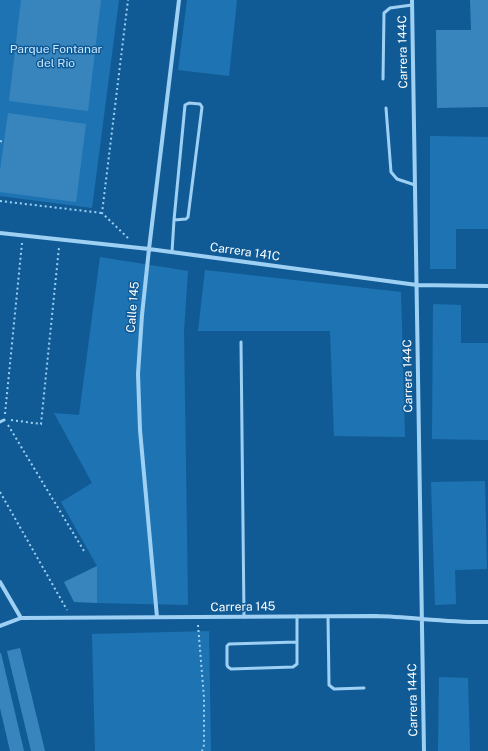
<!DOCTYPE html>
<style>
body{margin:0}
canvas{display:block;background:#105b96}
</style>
<canvas width="488" height="751"></canvas>
<script>
const context = document.querySelector('canvas').getContext('2d');
context.lineJoin = 'round';
function fillPath(path, color) {
  context.fillStyle = color;
  context.fill(path, 'evenodd');
}
function stroke(path, color, width, dash) {
  context.strokeStyle = color;
  context.lineWidth = width;
  context.lineCap = dash ? 'butt' : 'round';
  context.setLineDash(dash || []);
  context.stroke(path);
}
function write(font, color, halo, rows, align = 'center') {
  context.font = font + ' "Public Sans",sans-serif';
  context.lineWidth = 3;
  context.setLineDash([]);
  context.textBaseline = 'middle';
  context.strokeStyle = halo;
  context.fillStyle = color;
  for (const [text, x, y, turn = 0] of rows) {
    context.save();
    context.translate(x, y);
    context.rotate((+turn || 0) * Math.PI / 180);
    context.textAlign = isNaN(turn) ? turn : align;
    if (halo) context.strokeText(text, 0, 0);
    context.fillText(text, 0, 0);
    context.restore();
  }
}
fillPath(new Path2D(`
 M0 0H119L92 208 0 196Z
 M187 0H237L229 76 178 70Z
 M430 136 488 137V229H456V269H430Z
 M100 257 188 271 184 331 188 605 97 603V566L61 502 92 483 54 413 79 415Z
 M205 270 401 292 405 437 334 436 330 331H198Z
 M433 304 461 305V343H488V440L432 439Z
 M485 481 487 569 455 570 456 604 435 605 431 482Z
 M209 631 211 751H95L92 634Z
 M439 677 468 678 470 751H438Z`), '#1e74b3');
fillPath(new Path2D(`
 M21 0H101L88 111 9 101Z
 M470 0H488V107L437 108 436 30H471Z
 M8 113 86 124 76 202 0 192V171Z
 M97 566V603L74 602 64 582Z
 M20 648 45 751H31L7 651Z
 M0 653H1L24 751H10L0 708Z`), '#3885be');
stroke(new Path2D(`
 M0 141 4 142
 M0 201 102 213
 M128 238 102 213 128 0
 M5 414 22 243
 M11 420 41 424 59 247
 M8 425 84 551
 M0 492 67 610
 M198 625 204 698V745L202 751`), '#9ed0f4', 2, [2, 3]);
stroke(new Path2D(`
 M383 79 384 13 390 8 412 5
 M386 108 391 172 397 179 415 185
 M172 252 174 220 185 105 189 103 200 104 202 107 188 217 186 219 174 220
 M241 342 244 617
 M0 422 4 420
 M297 616V664L293 667 231 669 228 667 227 665V646L229 644 297 642
 M328 616 329 685 334 689 364 688`), '#9ed0f4', 3);
stroke(new Path2D(`
 M412 0 424 751
 M0 233 149 249 417 285 488 286
 M0 582 21 618
 M157 617 140 430 138 374 142 315 149 249 179 0
 M0 626 21 618 376 616C413 617 450 623 488 622`), '#9ed0f4', 4);
write('12px', '#c6e6fe', '#105b96', [
 ["Parque Fontanar",56,49],
 ["del Rio",56,63]
]);
write('12px', '#fff', '#105b96', [
 ["Carrera 144C",403,52,-91],
 ["Carrera 141C",245,252,8],
 ["Calle 145",133,307,-85],
 ["Carrera 144C",408,376,-91],
 ["Carrera 145",243,607,-1],
 ["Carrera 144C",413,700,-91]
]);
</script>
